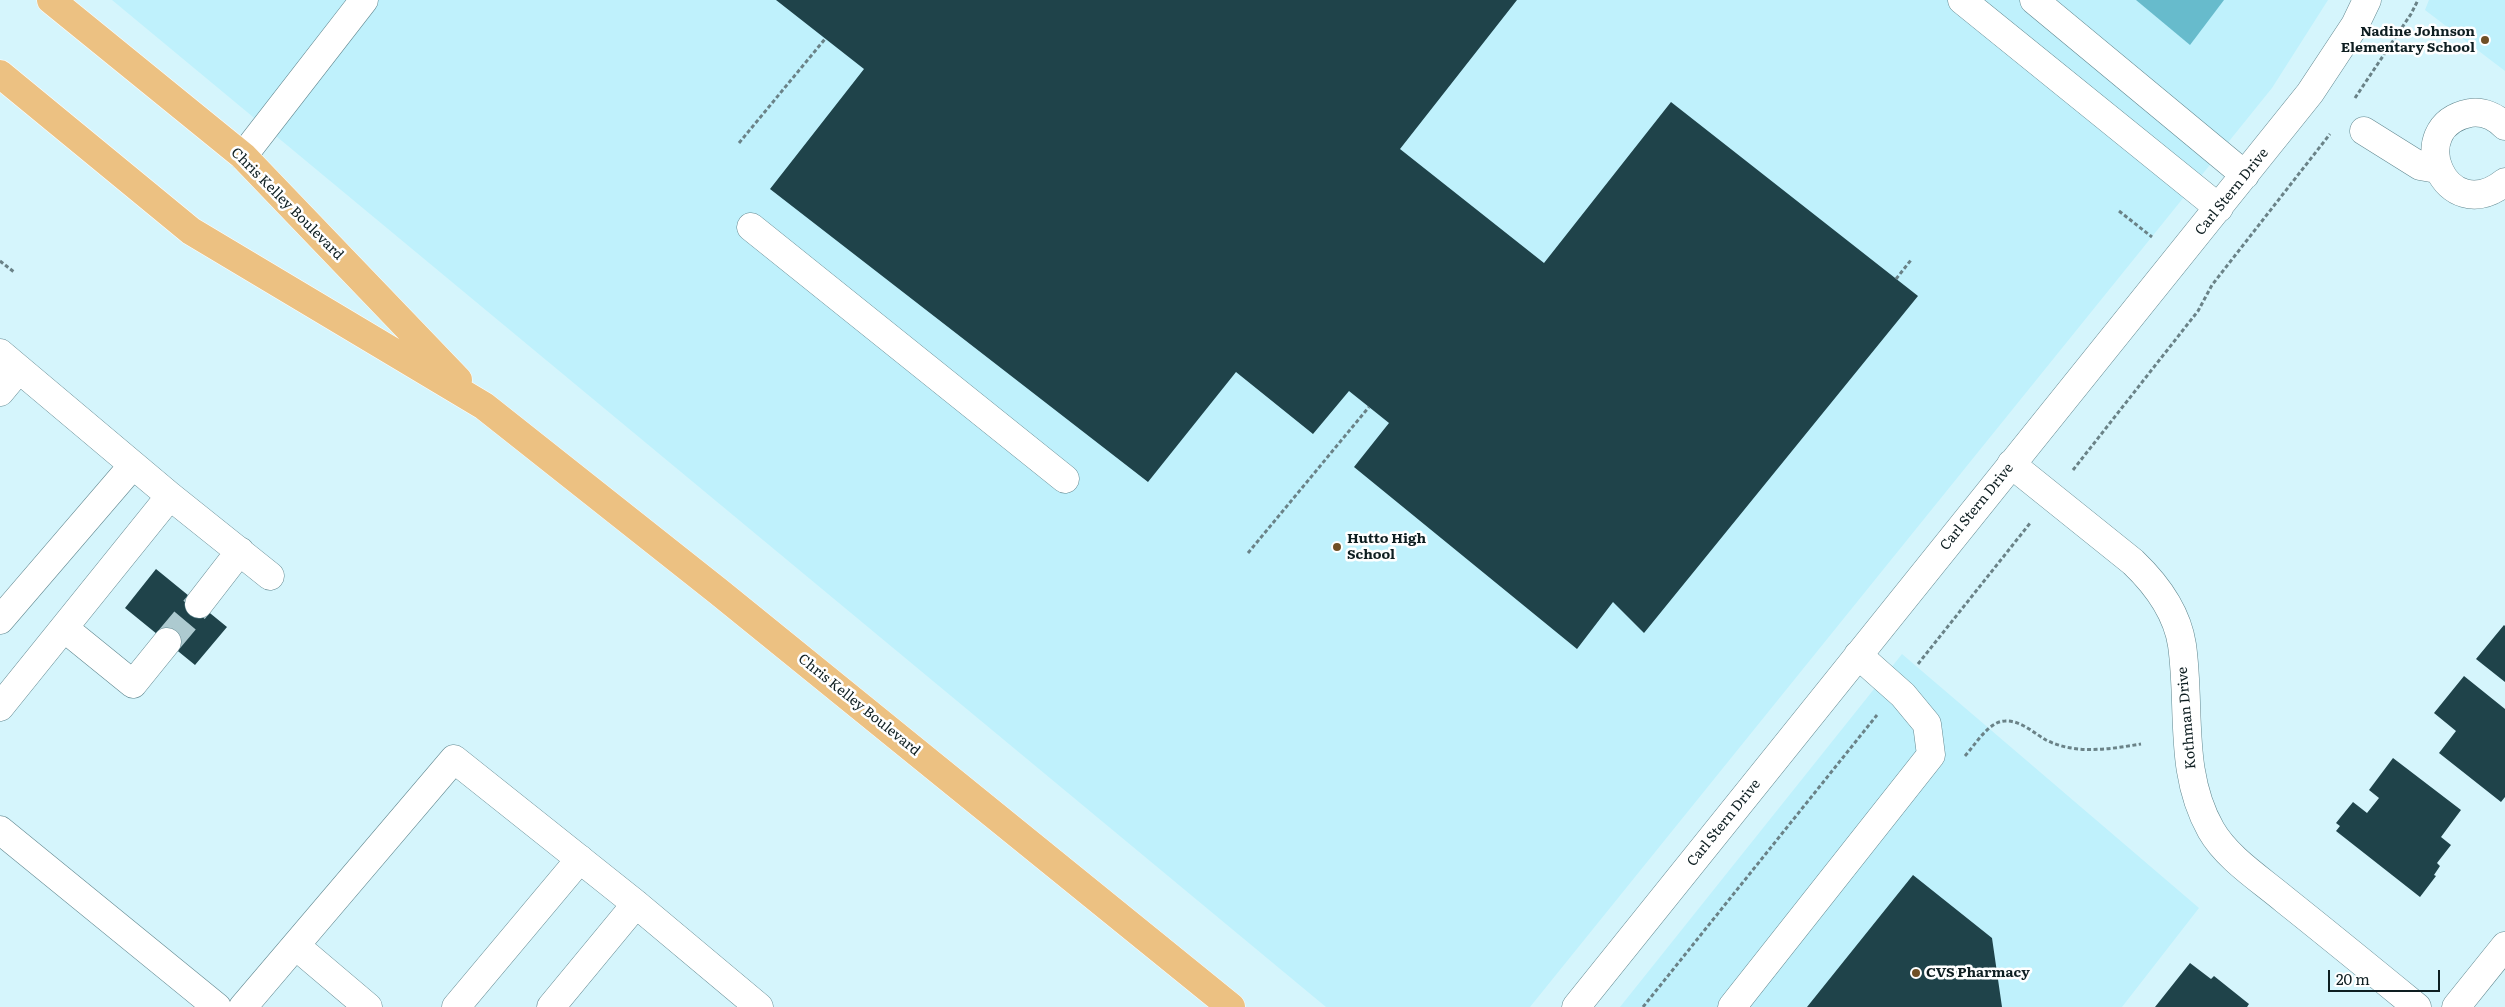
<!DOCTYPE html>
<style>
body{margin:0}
#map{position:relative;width:2505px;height:1007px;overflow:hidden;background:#d5f5fc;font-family:Literata,serif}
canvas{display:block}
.scale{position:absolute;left:2328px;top:970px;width:112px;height:22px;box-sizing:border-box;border:2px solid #0e1e21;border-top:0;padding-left:6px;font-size:15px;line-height:18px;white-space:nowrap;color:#0e1e21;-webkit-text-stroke:4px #fff;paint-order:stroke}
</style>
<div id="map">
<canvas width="2505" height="1007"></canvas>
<div class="scale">20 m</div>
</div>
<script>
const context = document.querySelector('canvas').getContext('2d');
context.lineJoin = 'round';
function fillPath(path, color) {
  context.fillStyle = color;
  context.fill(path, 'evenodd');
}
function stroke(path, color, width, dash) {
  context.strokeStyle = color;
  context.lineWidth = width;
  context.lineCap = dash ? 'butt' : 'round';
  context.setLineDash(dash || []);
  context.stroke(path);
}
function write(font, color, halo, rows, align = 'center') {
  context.font = font + ' Literata,serif';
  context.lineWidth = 5;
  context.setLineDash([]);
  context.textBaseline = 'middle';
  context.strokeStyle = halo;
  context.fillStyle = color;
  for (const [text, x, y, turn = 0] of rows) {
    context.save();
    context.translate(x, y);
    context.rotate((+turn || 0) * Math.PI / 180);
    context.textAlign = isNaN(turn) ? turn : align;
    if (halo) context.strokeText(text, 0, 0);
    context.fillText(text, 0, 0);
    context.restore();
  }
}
fillPath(new Path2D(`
 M112 0H2328L2272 88 1530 1007H1326Z
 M2429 0H2505V71L2425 10Z
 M1902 654 2199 908 2122 1007H1620Z`), '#bff1fc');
fillPath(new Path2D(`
 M2136 0H2224L2190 45Z`), '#67bbcc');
fillPath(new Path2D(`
 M776 0H1517L1400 149 1544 263 1671 102 1918 296 1644 633 1613 602 1577 649 1354 467 1389 423 1349 391 1313 434 1236 372 1148 482 770 189 864 69Z
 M156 569 227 627 195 665 125 608Z
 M2504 625 2505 626V682L2476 659Z
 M2464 676 2505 709V797L2501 802 2439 753 2456 731 2434 713Z
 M2393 758 2461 810 2441 837 2451 845 2437 863 2440 866 2434 875 2436 876 2420 897 2336 831 2340 826 2336 823 2353 802 2367 813 2379 798 2369 790Z
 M1913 875 1992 938 2002 1007H1807Z
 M2190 963 2211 979 2214 976 2249 1004 2247 1007H2155Z`), '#1f434a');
stroke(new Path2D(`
 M167 642 199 604`), '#adcad0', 28, [28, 14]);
const minor = new Path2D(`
 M1962 0 2219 208
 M2034 0 2245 175
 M2505 126C2496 117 2483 111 2470 113 2402 126 2445 230 2505 182
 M2364 131 2420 166 2437 169
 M243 156 364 0
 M751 227 1065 479
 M0 353 19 369 0 392
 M19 369 170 496
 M2011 464 2133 562C2156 584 2177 612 2182 645 2191 708 2178 772 2211 830 2227 858 2260 879 2285 900 2329 935 2373 971 2417 1007
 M199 604 240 551
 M0 620 133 465
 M64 628 133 684 167 642
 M0 707 170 496 270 576
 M0 830 217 1007
 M296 946 368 1007
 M243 1007 454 759 636 904
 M456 1007 580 859
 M551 1007 636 904 759 1007
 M1576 1007 2310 93 2355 25 2367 0
 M1732 1007 1931 755 1927 724 1903 695 1858 655
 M2456 1007 2505 946`);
const major = new Path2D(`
 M51 0 243 156 458 380
 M0 74 191 231 484 406 719 592 1231 1007`);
stroke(minor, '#61878f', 29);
stroke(major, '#fff', 29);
stroke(new Path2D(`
 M2355 98 2411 14 2418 0
 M739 143 825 39
 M2119 211 2152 237
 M0 261 14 272
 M1896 279 1911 260
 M2073 470 2198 311 2212 285 2330 134
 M1248 553 1369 407
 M1918 664 2031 522
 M1965 756C1975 745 1989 721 2005 721 2020 720 2034 733 2046 740 2076 755 2110 749 2141 744
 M1643 1007 1877 715`), '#6a8287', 3, [4, 2.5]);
stroke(minor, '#fff', 28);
stroke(major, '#ecc182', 28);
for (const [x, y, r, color] of [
 [2485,40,5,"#6f4f25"],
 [1337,547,5,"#6f4f25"],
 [1916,973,5,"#6f4f25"]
]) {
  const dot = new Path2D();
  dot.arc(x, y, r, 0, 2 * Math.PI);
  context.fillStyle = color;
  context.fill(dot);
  stroke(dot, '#fff', 2);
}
write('bold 14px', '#0e1e21', '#fff', [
 ["Nadine Johnson",2475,32,"right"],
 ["Elementary School",2475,48,"right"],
 ["Hutto High",1347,539],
 ["School",1347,555],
 ["CVS Pharmacy",1926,973]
], 'left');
write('14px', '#0e1e21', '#fff', [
 ["Carl Stern Drive",2232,192,-51],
 ["Chris Kelley Boulevard",287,204,45],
 ["Carl Stern Drive",1977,507,-51],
 ["Chris Kelley Boulevard",859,705,39],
 ["Kothman Drive",2187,718,-95],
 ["Carl Stern Drive",1724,823,-51]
]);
</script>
